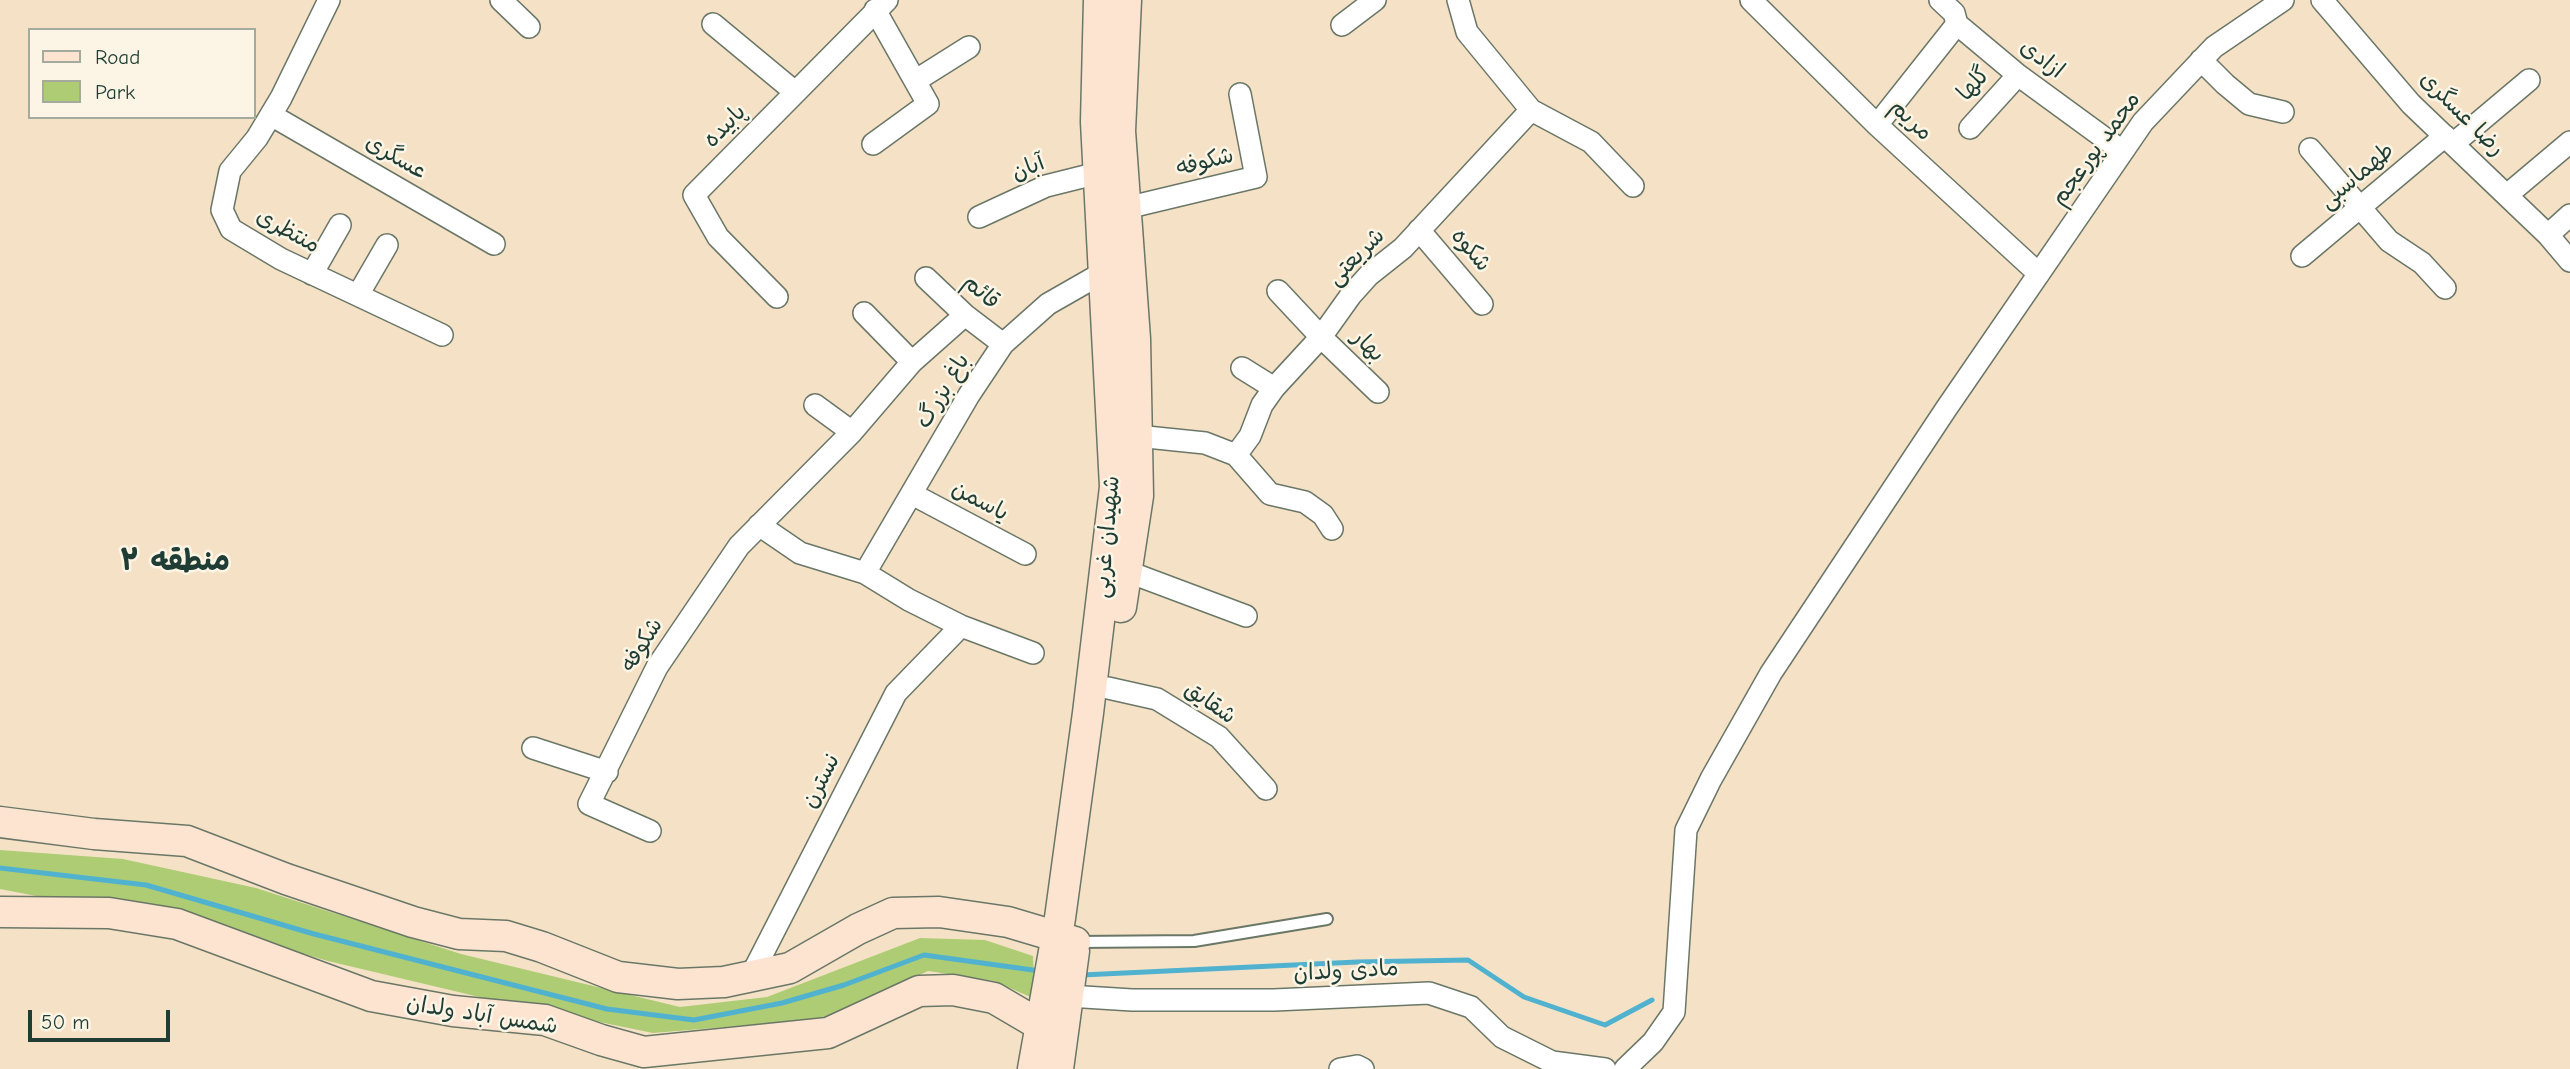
<!DOCTYPE html>
<meta charset="utf-8">
<style>
body{margin:0}
#map{position:relative;width:2570px;height:1069px;overflow:hidden;background:#f5e2c6;font-family:"Comic Neue",sans-serif}
canvas{display:block}
.legend{position:absolute;left:28px;top:28px;width:228px;height:91px;box-sizing:border-box;background:#fcf5e5;border:2px solid #a4ab9e;margin:0;padding:9px 12px;list-style:none;font-size:21px;color:#1f3d34}
.legend li{display:flex;align-items:center;gap:14px;height:35px}
.legend b{width:35px;border:2px solid #a4ab9e}
.scale{position:absolute;left:28px;top:1010px;width:142px;height:32px;box-sizing:border-box;border:4px solid #1f3d34;border-top:0;padding-left:9px;font-size:21px;line-height:24px;white-space:nowrap;color:#1f3d34;-webkit-text-stroke:5px #fcf5e5;paint-order:stroke}
</style>
<div id="map">
<canvas width="2570" height="1069"></canvas>
<ul class="legend">
<li><b style="height:9px;background:#fde4d1"></b>Road</li>
<li><b style="height:19px;background:#adcc74"></b>Park</li>
</ul>
<div class="scale">50 m</div>
</div>
<script>
const context = document.querySelector('canvas').getContext('2d');
context.lineJoin = 'round';
function fillPath(path, color) {
  context.fillStyle = color;
  context.fill(path, 'evenodd');
}
function stroke(path, color, width, dash) {
  context.strokeStyle = color;
  context.lineWidth = width;
  context.lineCap = dash ? 'butt' : 'round';
  context.setLineDash(dash || []);
  context.stroke(path);
}
function write(font, color, halo, rows, align = 'center') {
  context.font = font + ' "Comic Neue","Playpen Sans Arabic",sans-serif';
  context.lineWidth = 5;
  context.setLineDash([]);
  context.textBaseline = 'middle';
  context.strokeStyle = halo;
  context.fillStyle = color;
  for (const [text, x, y, turn = 0] of rows) {
    context.save();
    context.translate(x, y);
    context.rotate((+turn || 0) * Math.PI / 180);
    context.textAlign = isNaN(turn) ? turn : align;
    if (halo) context.strokeText(text, 0, 0);
    context.fillText(text, 0, 0);
    context.restore();
  }
}
fillPath(new Path2D(`
 M0 850 123 859 256 888 461 954 680 1007 767 997 920 938 985 940 1033 956 1035 999 994 981 928 971 823 1019 653 1033 492 1000 328 961 139 905 57 900 0 889Z`), '#adcc74');
stroke(new Path2D(`
 M0 868 146 885 314 934 607 1009 694 1020 782 1003 844 985 924 955 1040 971
 M1082 975 1357 962 1468 960 1524 997 1605 1025 1652 1000`), '#51b2d0', 5);
const service = new Path2D(`
 M1076 942 1194 941 1327 919`);
const minor = new Path2D(`
 M329 0 281 98 257 138 230 171 222 210 231 229 281 259 442 335
 M501 0 529 27
 M1458 0 1467 32 1531 110 1591 142 1633 186
 M1751 0 1877 125 2039 274
 M1940 0 1954 13 1957 24 2018 75 2122 151
 M2322 0 2411 104 2548 235 2570 261
 M713 24 795 92
 M1342 25 1375 0
 M2201 60 2225 84 2249 104 2283 112
 M915 81 969 47
 M271 115 494 244
 M1877 125 1957 24
 M1970 128 2018 75
 M873 144 928 104 875 10
 M2453 144 2529 80
 M2310 149 2389 241 2422 263 2445 288
 M2507 195 2570 142
 M1126 208 1256 177 1240 94
 M979 217 1046 186 1098 173
 M1419 230 1482 304
 M2548 235 2570 215
 M2302 256 2445 136
 M312 274 340 225
 M926 278 965 315 1003 344
 M1278 291 1321 337 1378 392
 M358 295 387 245
 M777 297 718 237 694 195 887 0
 M864 313 912 362
 M1242 368 1274 388
 M815 405 852 432
 M1137 436 1205 443 1236 455 1270 494 1305 502 1323 515 1332 529
 M1236 455 1250 436 1262 405 1274 388 1321 337 1351 295 1369 275 1403 248 1531 110
 M912 494 1025 554
 M759 525 800 553 865 573 909 600 961 626 1033 653
 M1126 571 1246 616
 M865 573 969 395 1003 344 1048 304 1104 272
 M1108 688 1157 699 1219 737 1266 789
 M533 748 607 772
 M650 831 589 804 657 667 739 546 852 432 912 362 965 315
 M751 976 896 693 961 626
 M1068 996 1132 1000H1274L1429 993 1471 1007 1502 1037 1552 1062 1605 1069
 M1340 1069 1357 1066 1363 1069
 M1625 1069 1653 1042 1674 1012 1686 830 1711 779 1771 673 1946 409 2143 122 2214 47 2283 0`);
const secondary = new Path2D(`
 M1121 607 1138 496 1135 339 1120 131 1126 0
 M0 822 94 834 187 841 286 879 413 922 459 934 506 936 542 947 618 977 678 984 724 982 790 968 858 929 893 913 939 912 1008 922 1075 942
 M0 912 109 913 177 924 371 996 453 1011 545 1020 601 1040 644 1052 828 1033 919 991 953 990 994 998 1040 1025
 M1033 1069 1060 918 1088 713 1115 487 1096 122 1099 0
 M1058 1069 1074 951`);
stroke(service, '#6a7767', 14);
stroke(minor, '#6a7767', 24);
stroke(secondary, '#6a7767', 33);
stroke(service, '#fff', 10);
stroke(minor, '#fff', 21);
stroke(secondary, '#fde4d1', 30);
write('23px', '#1f3d34', '#fcf5e5', [
 ["ازادی",2042,59,38],
 ["گلها",1974,84,-48],
 ["رضا عسگری",2462,114,45],
 ["مریم",1911,120,43],
 ["پابیده",725,126,-46],
 ["محمد پورعجم",2096,149,-54],
 ["عسگری",396,157,30],
 ["شکوفه",1205,162,-14],
 ["آبان",1028,168,-22],
 ["طهماسبی",2357,176,-40],
 ["منتظری",288,231,29],
 ["شکوه",1471,250,50],
 ["شریعتی",1356,257,-45],
 ["قائم",981,292,41],
 ["بهار",1368,346,44],
 ["باغ بزرگ",943,391,-59],
 ["یاسمن",980,501,28],
 ["شهیدان غربی",1107,537,-85],
 ["شکوفه",642,645,-58],
 ["شقایق",1210,703,35],
 ["نسترن",821,781,-63],
 ["مادی ولدان",1346,971,-3],
 ["شمس آباد ولدان",482,1015,9]
]);
write('bold 30px', '#1f3d34', '#fcf5e5', [
 ["منطقه ۲",175,562]
]);
</script>
